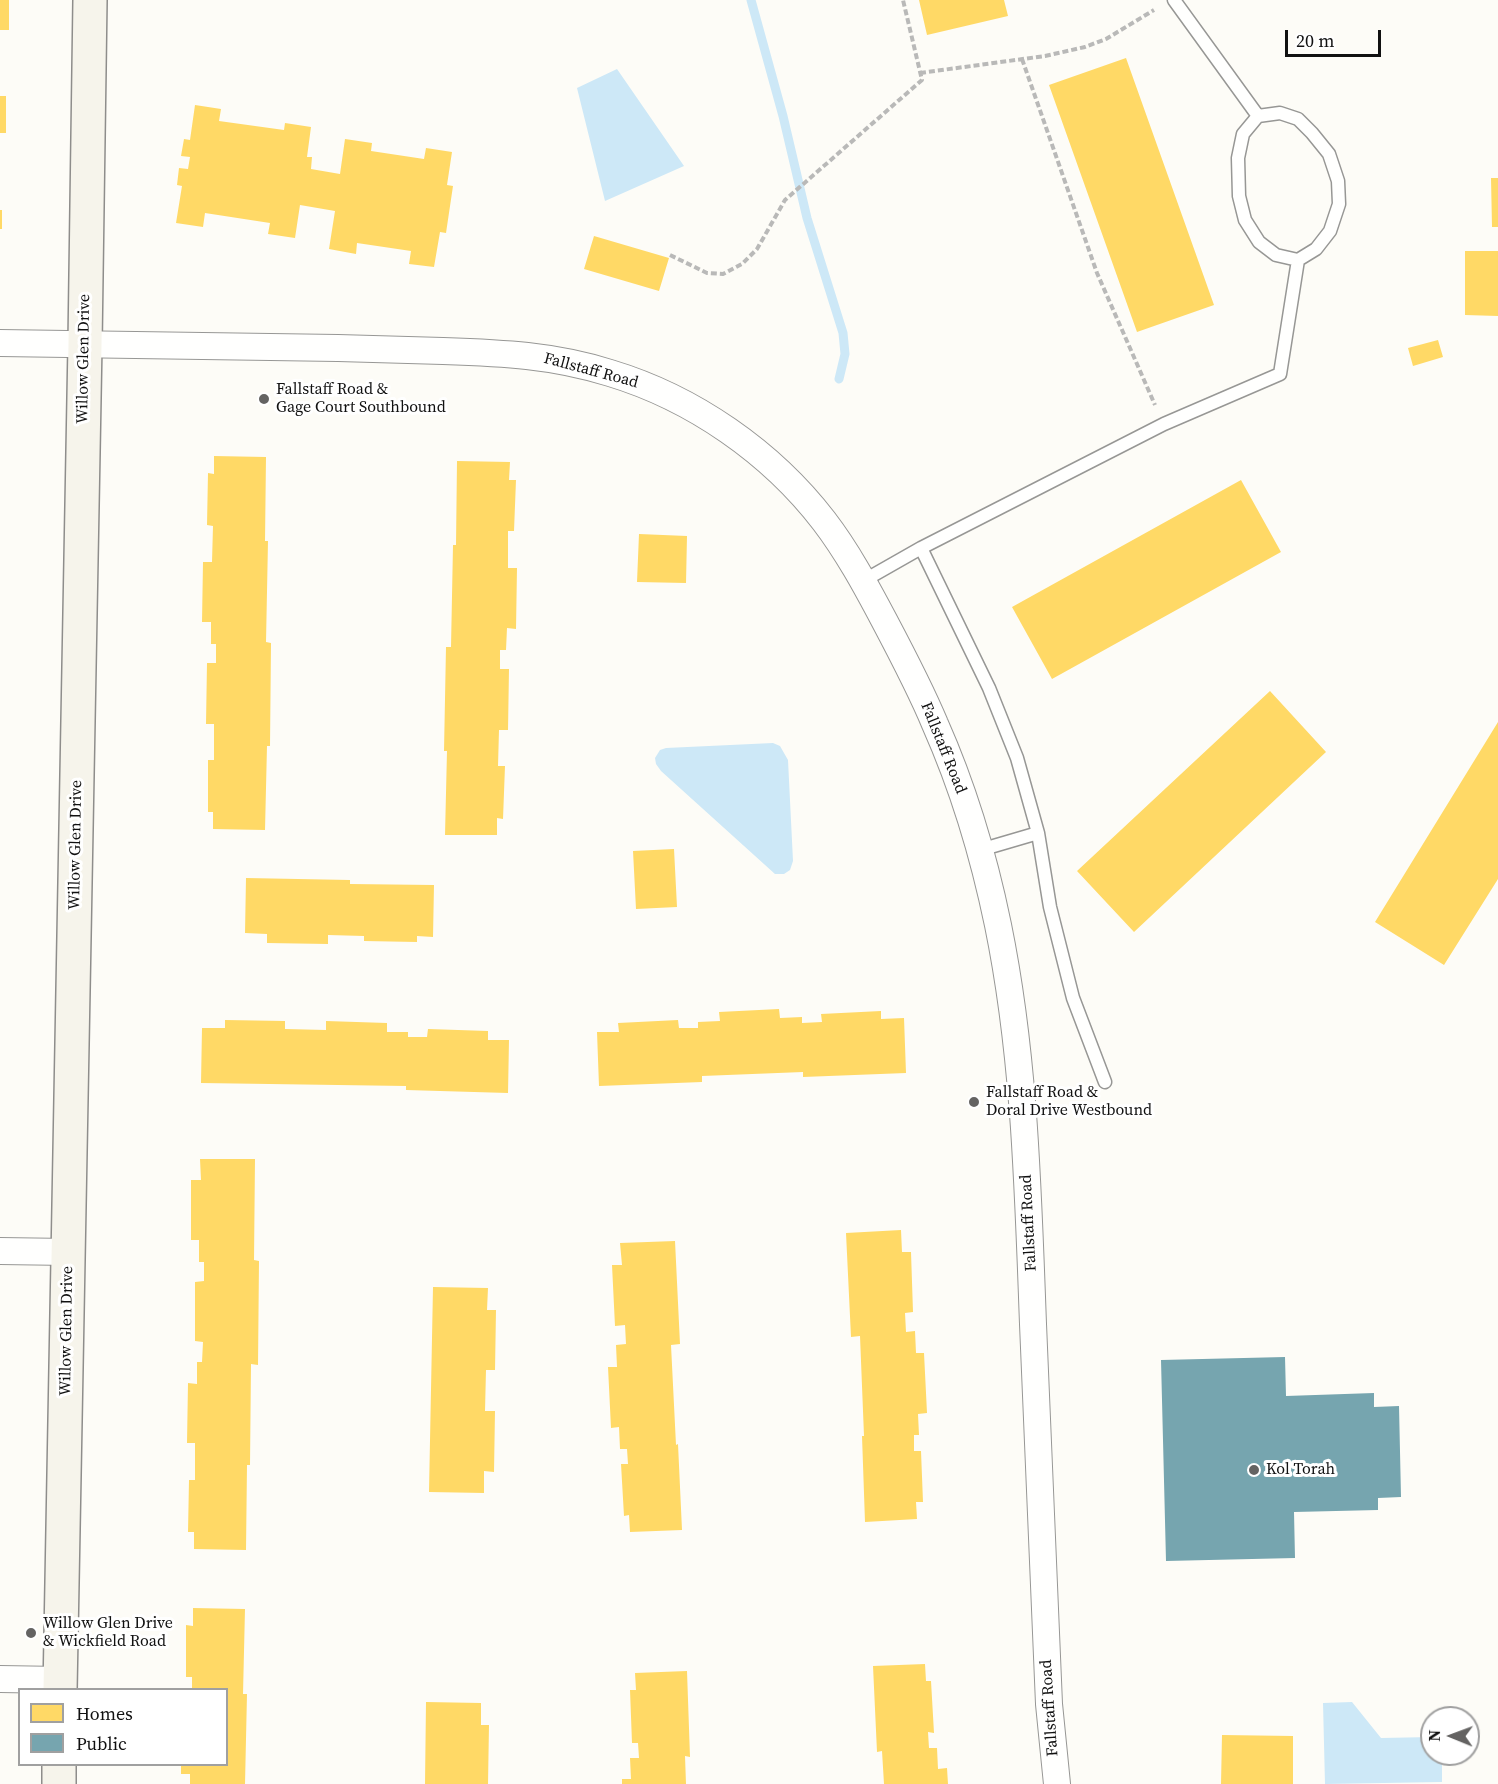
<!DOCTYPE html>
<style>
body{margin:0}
#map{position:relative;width:1498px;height:1784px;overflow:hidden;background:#fdfcf7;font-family:"Source Serif 4",serif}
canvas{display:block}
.legend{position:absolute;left:18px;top:1688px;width:210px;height:78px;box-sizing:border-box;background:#fff;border:2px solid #a0a0a0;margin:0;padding:8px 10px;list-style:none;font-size:18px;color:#111}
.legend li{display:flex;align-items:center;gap:12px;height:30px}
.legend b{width:30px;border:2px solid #a0a0a0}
.north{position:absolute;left:1420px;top:1706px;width:60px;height:60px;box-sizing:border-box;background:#fff;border:2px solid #a0a0a0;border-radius:50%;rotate:271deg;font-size:16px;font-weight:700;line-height:24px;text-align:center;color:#111}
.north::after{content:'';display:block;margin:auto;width:21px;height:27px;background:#646362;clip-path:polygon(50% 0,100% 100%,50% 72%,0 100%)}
.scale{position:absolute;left:1285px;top:30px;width:96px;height:27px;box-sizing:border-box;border:3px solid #111;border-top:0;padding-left:8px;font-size:18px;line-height:21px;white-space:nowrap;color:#111;-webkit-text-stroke:4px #fff;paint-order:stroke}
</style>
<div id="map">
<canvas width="1498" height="1784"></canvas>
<ul class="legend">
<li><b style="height:16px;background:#ffd966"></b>Homes</li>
<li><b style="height:16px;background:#76a5af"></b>Public</li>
</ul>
<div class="north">N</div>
<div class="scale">20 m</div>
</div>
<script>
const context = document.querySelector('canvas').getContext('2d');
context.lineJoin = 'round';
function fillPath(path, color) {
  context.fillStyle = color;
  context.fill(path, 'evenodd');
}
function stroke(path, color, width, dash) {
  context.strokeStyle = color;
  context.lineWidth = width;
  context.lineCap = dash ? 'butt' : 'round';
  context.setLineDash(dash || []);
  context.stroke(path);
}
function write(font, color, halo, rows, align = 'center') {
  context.font = font + ' "Source Serif 4",serif';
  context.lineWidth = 6;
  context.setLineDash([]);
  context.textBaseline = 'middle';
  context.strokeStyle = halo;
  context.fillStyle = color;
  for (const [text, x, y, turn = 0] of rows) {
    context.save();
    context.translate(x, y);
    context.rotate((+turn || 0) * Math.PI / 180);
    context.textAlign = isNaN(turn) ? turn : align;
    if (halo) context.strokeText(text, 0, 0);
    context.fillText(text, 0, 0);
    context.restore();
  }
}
fillPath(new Path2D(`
 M617 69 684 166 605 201 577 88Z
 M773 743 780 746 788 760 793 861 790 870 784 874H775L661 771 656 764 655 758 660 750 666 748Z
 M1352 1702 1381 1738 1432 1737V1754H1442V1782L1325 1784 1323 1703Z`), '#cde8f7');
fillPath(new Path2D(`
 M0 0H9V30H0Z
 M919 0H1004L1008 16 927 35Z
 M1126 58 1214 305 1137 332 1049 85Z
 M0 96H6V133H0Z
 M195 105 221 109 219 121 284 130 285 123 311 127 307 157H312L311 169 340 174 345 139 372 143 371 151 424 159 426 148 452 152 447 185 453 186 446 233 440 232 434 267 409 264 411 251 357 243 356 254 329 249 335 211 300 205 295 238 268 234 270 223 205 213 203 227 176 223 182 186 177 185 179 168 188 169 190 157 181 156 184 139 190 140Z
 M1491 178H1498V227H1492Z
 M0 210H2V229H0Z
 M594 236 669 258 659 291 584 269Z
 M1465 251H1498V316L1465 315Z
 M1438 340 1443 357 1413 366 1408 348Z
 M214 456 266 457 265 541H268L266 642 271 643 270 746H267L265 830 213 829V812H208V760H214V724H206L207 663H216V644H211V622H202L203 562H212L213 526 207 525 208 473 214 474Z
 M457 461 510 462 509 480H516L514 531H508V568H517L516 629 507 628 506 650H500V669H509L508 730H499L498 766H505L503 819 497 818V835H445L447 751H444L446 647H451L453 545H456Z
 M1241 480 1281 552 1052 679 1012 607Z
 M639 534 687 536 686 583 637 582Z
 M1270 691 1326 752 1134 932 1077 871Z
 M1498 722V879L1444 965 1375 922Z
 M674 849 677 907 636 909 633 851Z
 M246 878 350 880V884L434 885 433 937 417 936V942L364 941V936L328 935V944L267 943V934L245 933Z
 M779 1009 780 1018 802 1017V1023L822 1022 821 1014 881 1011V1019L904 1018 906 1073 803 1077V1072L702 1076V1082L599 1086 597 1032H619L618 1023 678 1020 679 1028H698V1022L720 1021 719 1012Z
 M225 1020 285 1021V1029L326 1030V1021L387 1023V1032H408V1037H427L428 1029 488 1031V1040H509L508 1093 406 1090V1086L201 1083 202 1028H225Z
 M200 1159H255L254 1260 259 1261 258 1365 251 1364 250 1465H247L246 1550 194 1549V1532H188L189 1480H195V1443H187L188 1383 197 1384V1362H202L203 1342 195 1341V1282L204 1281V1262H199V1240H191V1180H201Z
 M901 1230 902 1252H911L913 1312 905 1313 906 1332 915 1331 916 1353H924L927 1413 918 1414 919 1435H914V1451H921L923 1502H916L917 1519 865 1522 862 1436H864L860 1336 851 1337 846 1233Z
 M675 1241 680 1344 671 1345 676 1445 678 1444 682 1530 630 1532 629 1515 624 1516 621 1464H628L627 1449H620L619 1427 611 1428 608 1367H617L616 1345 626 1344 625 1325 615 1326 612 1265H622L620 1243Z
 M433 1287 488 1288 487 1310H496L495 1370H486L485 1411H495L494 1472 484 1471V1493L429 1492Z
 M193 1608 245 1609 243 1694H247L245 1784H190V1774H181V1764H226V1690H192V1677H186V1625L193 1626Z
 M925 1664 926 1681H931L934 1733 928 1732 929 1748H937L938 1769 947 1768 948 1784H884L882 1751 877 1752 873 1666Z
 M687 1671 690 1757 685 1756 686 1784H622V1779H631L630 1758H639L638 1743H632L630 1690H636L635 1673Z
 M426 1702 481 1703V1725H489L488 1784H425Z
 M1222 1735 1293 1736V1784H1221Z`), '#ffd966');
fillPath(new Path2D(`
 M1285 1357 1286 1396 1374 1393V1407L1399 1406 1401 1497 1378 1498V1510L1294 1512 1295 1558 1166 1561 1161 1360Z`), '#76a5af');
stroke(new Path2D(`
 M751 0 783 116 807 218 843 333 845 354 839 379`), '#cde8f7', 9);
const lane = new Path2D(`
 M1174 0 1258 116
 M1280 113 1298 119 1312 133 1329 154 1338 181 1339 204 1330 231 1316 249 1298 260 1276 255 1259 242 1245 220 1239 196 1238 158 1243 134 1258 116Z
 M921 548 989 688 1017 758 1038 833 1050 907 1073 998 1105 1082
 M863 581 921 548 1164 424 1280 374 1298 260
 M980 850 1038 833`);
const street = new Path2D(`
 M0 343C113 345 225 346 338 348 373 349 408 350 443 351 502 353 553 355 610 373 693 398 771 452 824 521 847 551 866 586 884 620 902 654 920 688 935 724 963 787 984 857 998 925 1025 1057 1028 1191 1033 1324 1038 1451 1044 1577 1049 1704L1057 1784
 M0 1251 69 1252
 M0 1679 61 1680`);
const secondary = new Path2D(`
 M60 1690 85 344 90 0
 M59 1784V1764`);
stroke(lane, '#979795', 15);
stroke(street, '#979795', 28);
stroke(secondary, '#8e8d8b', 36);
stroke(new Path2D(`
 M1022 59 1097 273 1155 405
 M920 73 1045 56 1085 47 1106 39 1154 10
 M670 255 707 273 723 274 742 264 757 249 785 200 922 80 903 0`), '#b9b9b8', 4, [6, 3]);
stroke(lane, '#fffffe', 12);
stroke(street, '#fffffe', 26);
stroke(secondary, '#f6f4eb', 33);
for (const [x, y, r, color] of [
 [264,399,6,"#646362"],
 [974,1102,6,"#646362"],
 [1254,1470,6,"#646362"],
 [31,1633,6,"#646362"]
]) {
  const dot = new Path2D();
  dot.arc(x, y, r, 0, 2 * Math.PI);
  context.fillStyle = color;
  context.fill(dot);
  stroke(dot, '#fff', 2);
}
write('16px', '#111', '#fff', [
 ["Willow Glen Drive",84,359,-89],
 ["Fallstaff Road",591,371,15],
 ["Fallstaff Road",943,748,68],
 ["Willow Glen Drive",76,845,-89],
 ["Fallstaff Road",1029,1223,-93],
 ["Willow Glen Drive",67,1331,-89],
 ["Fallstaff Road",1050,1708,-94]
]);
write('16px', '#111', '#fff', [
 ["Fallstaff Road &",276,390],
 ["Gage Court Southbound",276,408],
 ["Fallstaff Road &",986,1093],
 ["Doral Drive Westbound",986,1111],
 ["Kol Torah",1266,1470],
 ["Willow Glen Drive",43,1624],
 ["& Wickfield Road",43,1642]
], 'left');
</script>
